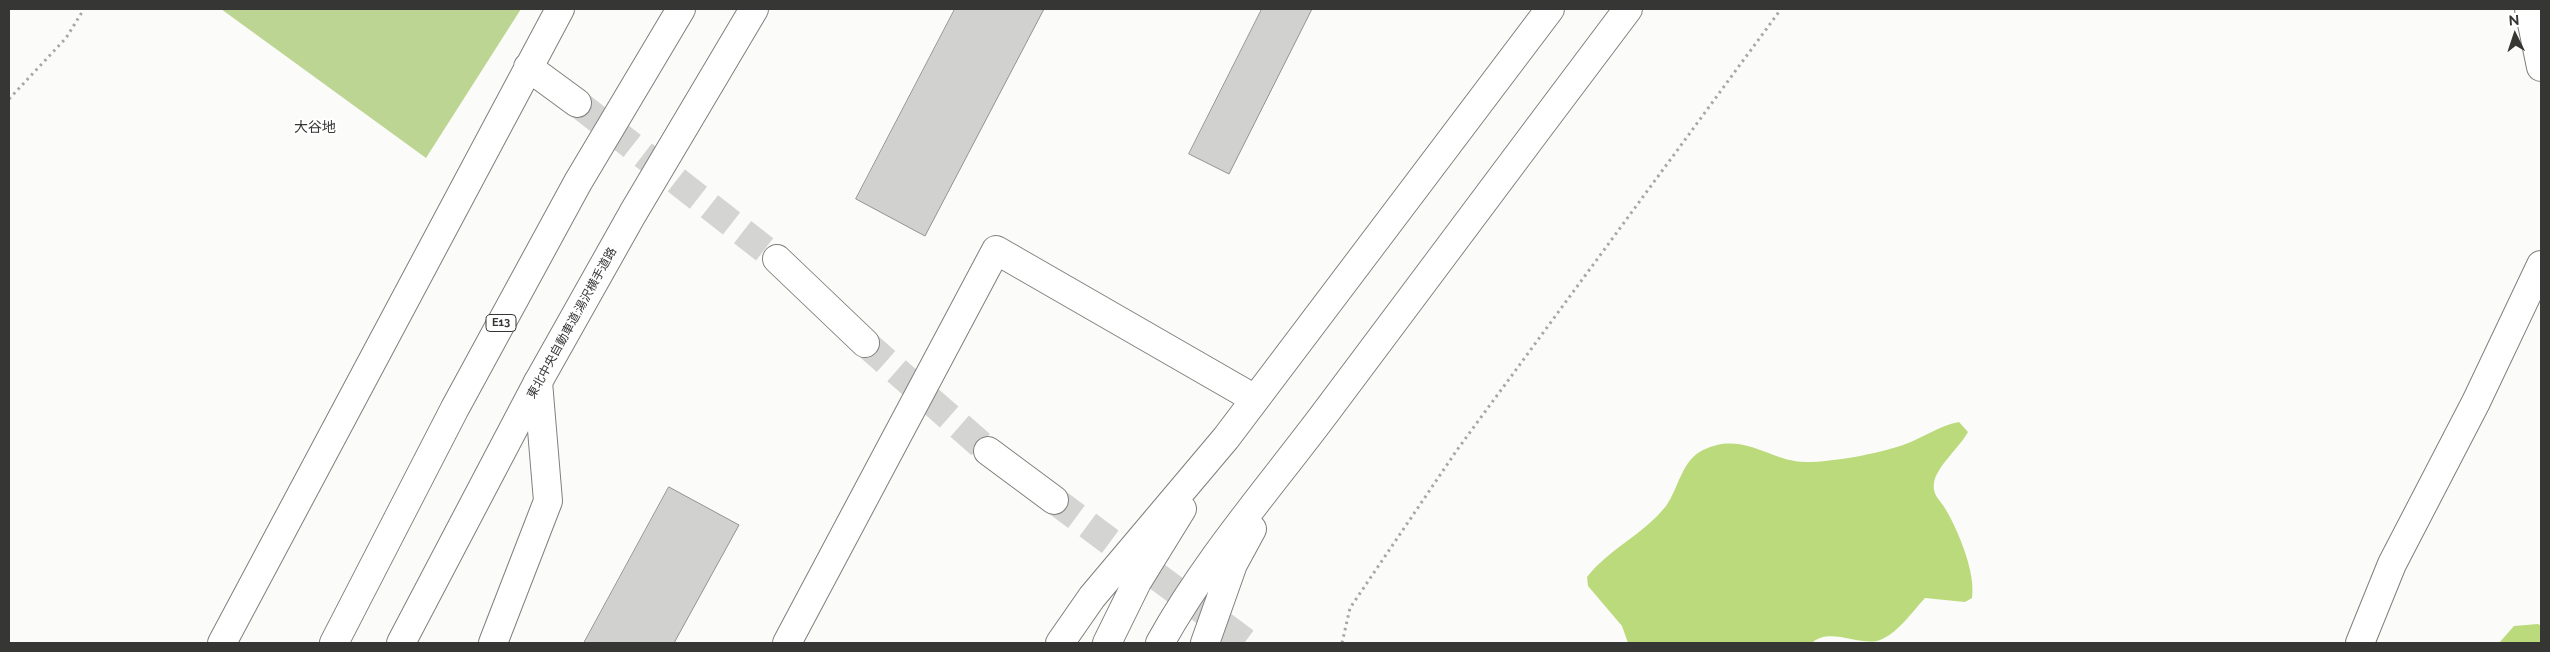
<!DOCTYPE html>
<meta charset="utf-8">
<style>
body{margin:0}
#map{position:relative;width:2550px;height:652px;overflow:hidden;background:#fbfcf9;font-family:Raleway,sans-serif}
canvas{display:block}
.frame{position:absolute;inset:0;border:10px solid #363635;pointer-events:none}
.north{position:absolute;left:2490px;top:10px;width:50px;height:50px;-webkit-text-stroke:4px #fff;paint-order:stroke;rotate:356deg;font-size:14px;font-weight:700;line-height:20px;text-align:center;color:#363635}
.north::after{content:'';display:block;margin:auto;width:18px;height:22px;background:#363635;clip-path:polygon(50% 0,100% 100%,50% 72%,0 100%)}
</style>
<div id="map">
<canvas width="2550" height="652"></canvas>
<div class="frame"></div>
<div class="north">N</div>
</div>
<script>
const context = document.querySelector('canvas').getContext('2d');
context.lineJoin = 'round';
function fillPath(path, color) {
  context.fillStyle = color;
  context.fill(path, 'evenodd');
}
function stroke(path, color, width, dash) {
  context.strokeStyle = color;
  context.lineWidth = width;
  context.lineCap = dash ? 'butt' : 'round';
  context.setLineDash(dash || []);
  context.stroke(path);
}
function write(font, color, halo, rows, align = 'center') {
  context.font = font + ' Raleway,"Noto Sans JP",sans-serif';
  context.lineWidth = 4;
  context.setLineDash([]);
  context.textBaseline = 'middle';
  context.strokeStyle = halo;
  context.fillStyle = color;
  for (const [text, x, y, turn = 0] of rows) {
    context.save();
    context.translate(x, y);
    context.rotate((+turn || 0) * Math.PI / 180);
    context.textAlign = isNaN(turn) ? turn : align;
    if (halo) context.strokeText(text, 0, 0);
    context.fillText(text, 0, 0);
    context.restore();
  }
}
fillPath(new Path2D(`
 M221 9H521L426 158Z`), '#bdd592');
fillPath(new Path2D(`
 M1959 422 1968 432C1960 447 1936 467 1934 483 1932 496 1941 500 1946 510 1959 532 1976 574 1972 598L1965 602 1925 598C1912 612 1898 633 1880 640 1861 647 1829 626 1812 643H1628L1622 626 1588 586 1587 577C1609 549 1644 534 1666 506 1679 488 1681 461 1703 450 1744 430 1770 462 1806 462 1834 462 1876 454 1903 445 1923 438 1938 426 1959 422Z
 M2538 624 2541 626V643H2499L2514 626Z`), '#bbda7c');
const building = new Path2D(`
 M955 9H1044L925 236 856 199Z
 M1262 9H1312L1229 174 1189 154Z
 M669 487 739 525 674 643H584Z`);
fillPath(building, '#d1d2cf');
stroke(building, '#929390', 1);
stroke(new Path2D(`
 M577 103 777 259
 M865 343 988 451
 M1054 500 1247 643`), '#d4d4d2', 28, [28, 14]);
const minor = new Path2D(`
 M2529 9 2541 67
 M528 67 577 103
 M777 259 865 343
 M988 451 1054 500
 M222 643 560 9
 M493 643 548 501 538 382
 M787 643 996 250 1255 399
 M2360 643 2392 564 2476 402 2541 265`);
const highway = new Path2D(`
 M334 643 455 408 578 182 681 9
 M401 643 538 382 633 213 754 9
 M1060 643 1092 597 1226 438 1550 9
 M1107 643 1137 582 1182 509
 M1160 643C1206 560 1269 488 1326 412 1427 277 1527 143 1628 9
 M1205 643 1233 564 1252 529`);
stroke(minor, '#7f807d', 30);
stroke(highway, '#7f807d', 30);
stroke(new Path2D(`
 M9 99 66 38 84 9
 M1342 643 1350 608 1457 450 1781 9`), '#a7a8a6', 3, [2.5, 4]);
stroke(minor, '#fff', 28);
stroke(highway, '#fff', 28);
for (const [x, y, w] of [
 [501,323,30]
]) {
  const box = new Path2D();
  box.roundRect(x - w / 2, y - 8.5, w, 17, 4);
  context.fillStyle = '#fff';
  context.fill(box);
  stroke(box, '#363635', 1);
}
write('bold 11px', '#363635', null, [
 ["E13",501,323]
]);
write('12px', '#363635', '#fff', [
 ["東北中央自動車道;湯沢横手道路",572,323,-61]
]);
write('14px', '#363635', '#fff', [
 ["大谷地",315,128]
]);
</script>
